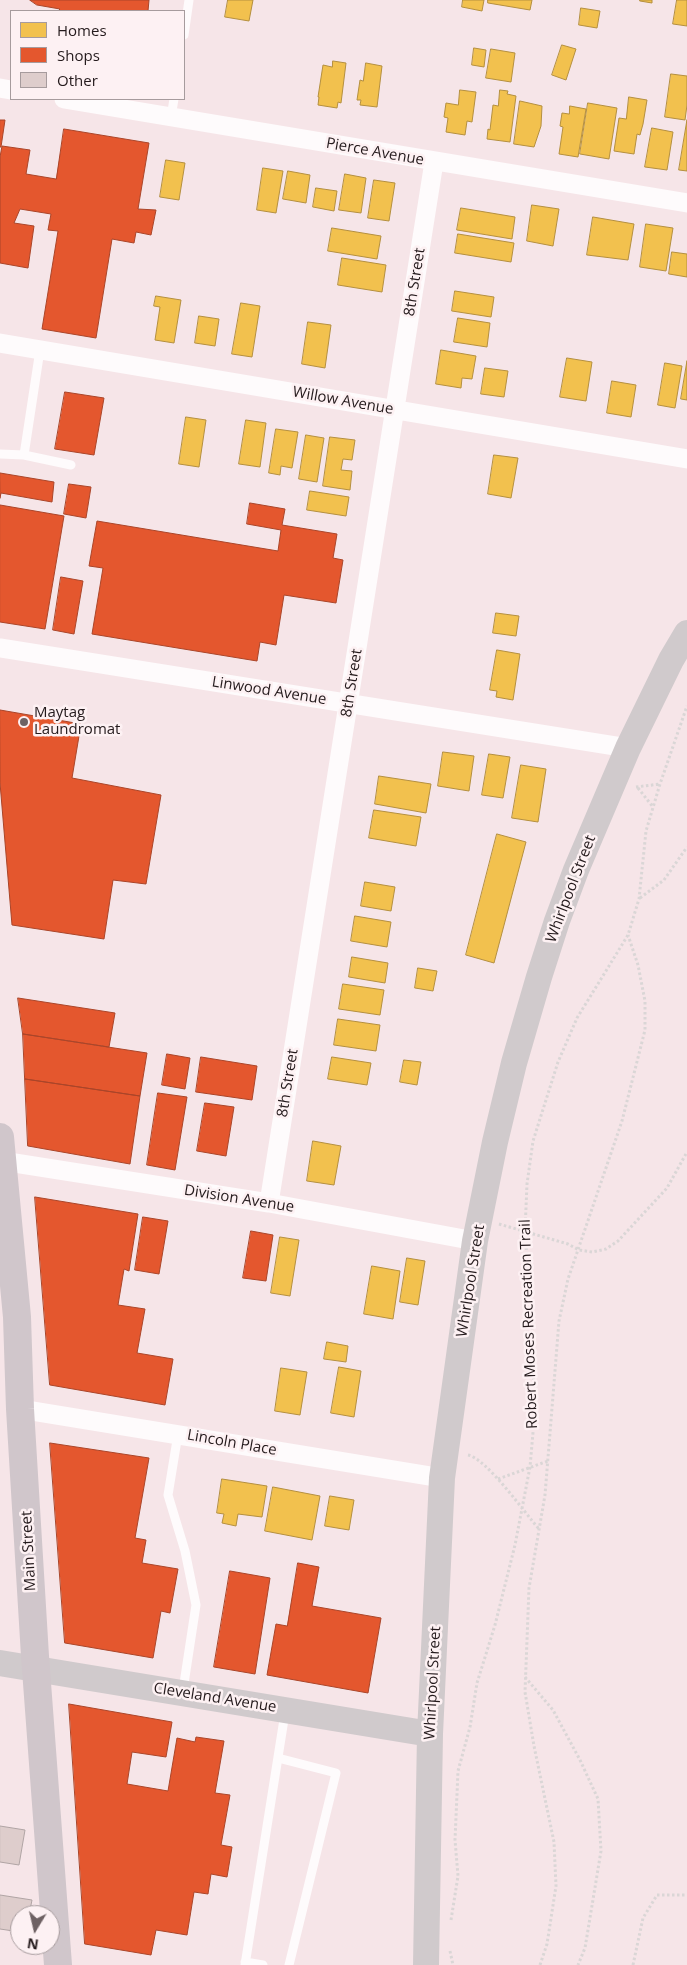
<!DOCTYPE html>
<style>
body{margin:0}
#map{position:relative;width:687px;height:1965px;overflow:hidden;background:#f6e5e8;font-family:"Open Sans",sans-serif}
canvas{display:block}
.legend{position:absolute;left:10px;top:10px;width:175px;height:90px;box-sizing:border-box;background:#fdf1f3;border:1px solid #a69b9d;margin:0;padding:6px 9px;list-style:none;font-size:15px;color:#241a1c}
.legend li{display:flex;align-items:center;gap:10px;height:25px}
.legend b{width:25px;border:1px solid #a69b9d}
.north{position:absolute;left:10px;top:1905px;width:50px;height:50px;box-sizing:border-box;background:#fdf1f3;border:1px solid #a69b9d;border-radius:50%;rotate:189deg;font-size:14px;font-weight:700;line-height:20px;text-align:center;color:#241a1c}
.north::after{content:'';display:block;margin:auto;width:18px;height:22px;background:#6e6163;clip-path:polygon(50% 0,100% 100%,50% 72%,0 100%)}
</style>
<div id="map">
<canvas width="687" height="1965"></canvas>
<ul class="legend">
<li><b style="height:14px;background:#f2c14e"></b>Homes</li>
<li><b style="height:14px;background:#e4572e"></b>Shops</li>
<li><b style="height:14px;background:#decdcc"></b>Other</li>
</ul>
<div class="north">N</div>
</div>
<script>
const context = document.querySelector('canvas').getContext('2d');
context.lineJoin = 'round';
function fillPath(path, color) {
  context.fillStyle = color;
  context.fill(path, 'evenodd');
}
function stroke(path, color, width, dash) {
  context.strokeStyle = color;
  context.lineWidth = width;
  context.lineCap = dash ? 'butt' : 'round';
  context.setLineDash(dash || []);
  context.stroke(path);
}
function write(font, color, halo, rows, align = 'center') {
  context.font = font + ' "Open Sans",sans-serif';
  context.lineWidth = 5;
  context.setLineDash([]);
  context.textBaseline = 'middle';
  context.strokeStyle = halo;
  context.fillStyle = color;
  for (const [text, x, y, turn = 0] of rows) {
    context.save();
    context.translate(x, y);
    context.rotate((+turn || 0) * Math.PI / 180);
    context.textAlign = isNaN(turn) ? turn : align;
    if (halo) context.strokeText(text, 0, 0);
    context.fillText(text, 0, 0);
    context.restore();
  }
}
const homes = new Path2D(`
 M228 0H253L249 21 225 17Z
 M463 0H484L482 11 462 7Z
 M488 0H532L530 10 488 3Z
 M640 0H652V3L640 1Z
 M677 0H687V26L673 24Z
 M581 8 600 11 597 28 579 25Z
 M562 45 576 49 566 80 552 75Z
 M474 48 486 50 484 67 472 65Z
 M491 49 515 53 511 82 486 78Z
 M333 61 346 63 341 103 338 102 337 108 318 105 319 97H318L323 65 332 67Z
 M366 63 382 66 377 107 360 105 361 100H357L360 80 363 81Z
 M671 74 687 76V105L685 120 665 117Z
 M460 90 476 92 472 122 467 121 465 135 446 132 448 118 444 117 446 103 458 105Z
 M500 90 508 91 507 94 516 96 510 142 487 139 488 129 490 130 493 105 498 106Z
 M629 97 647 100 643 124 640 135 637 134 634 154 614 151 619 118 626 119Z
 M520 101 542 106 541 126 534 147 514 144Z
 M588 103 617 108 609 159 580 154Z
 M570 106 586 109 578 157 559 154 563 127 560 126 562 113 569 114Z
 M687 120V171L679 170Z
 M652 128 673 132 667 170 645 167Z
 M166 160 185 163 179 200 160 197Z
 M263 168 283 171 276 213 257 210Z
 M288 171 310 175 306 203 283 199Z
 M345 174 366 178 361 213 339 210Z
 M374 180 395 183 389 221 368 218Z
 M316 188 337 191 334 211 313 207Z
 M532 205 559 209 553 246 527 241Z
 M461 208 515 217 512 239 457 230Z
 M593 217 634 224 628 260 587 255Z
 M646 224 673 228 666 271 640 267Z
 M332 228 381 236 377 259 328 251Z
 M458 234 514 243 511 262 455 253Z
 M672 252 687 254V277L669 274Z
 M342 258 386 265 382 292 338 285Z
 M455 291 494 297 491 317 452 311Z
 M156 296 181 300 174 343 155 340 160 307 154 306Z
 M241 303 260 306 252 357 232 354Z
 M199 316 219 319 215 346 195 343Z
 M458 318 490 323 487 347 454 342Z
 M308 322 331 325 325 368 302 364Z
 M441 350 476 356 472 379 462 378 461 388 436 384Z
 M567 358 592 362 586 401 560 397Z
 M687 361V400L681 399Z
 M665 363 682 366 675 408 658 405Z
 M485 368 508 371 504 397 481 394Z
 M612 381 636 385 631 417 607 413Z
 M186 417 206 420 199 467 179 464Z
 M246 420 266 423 260 467 239 464Z
 M276 429 298 432 292 468 281 466 280 475 269 473Z
 M306 435 324 438 317 482 299 479Z
 M330 437 355 440 352 460 343 459 341 470 352 471 350 490 323 486Z
 M494 455 518 458 511 498 488 494Z
 M310 491 349 497 346 516 307 510Z
 M496 613 519 616 516 636 493 633Z
 M497 650 520 654 513 700 496 697 497 691 490 690Z
 M443 752 474 756 469 791 438 786Z
 M489 754 510 757 503 798 482 795Z
 M521 765 546 769 538 822 512 818Z
 M379 776 431 784 426 813 375 804Z
 M374 810 421 817 416 846 369 838Z
 M497 834 526 842 494 963 466 955Z
 M365 882 395 887 391 911 361 906Z
 M355 916 391 922 387 947 351 941Z
 M352 957 388 963 385 983 349 977Z
 M418 968 437 971 433 991 415 988Z
 M343 984 384 990 380 1015 339 1009Z
 M338 1019 380 1025 376 1051 334 1045Z
 M332 1057 371 1063 367 1085 328 1079Z
 M404 1060 421 1062 417 1085 400 1082Z
 M313 1141 341 1146 334 1185 307 1181Z
 M280 1237 299 1240 290 1296 271 1293Z
 M407 1258 425 1261 418 1305 400 1302Z
 M372 1266 400 1271 393 1319 364 1314Z
 M327 1342 348 1346 346 1362 324 1359Z
 M339 1367 361 1371 354 1417 331 1413Z
 M281 1368 307 1372 300 1415 275 1411Z
 M222 1479 267 1486 262 1517 238 1514 236 1526 222 1523 224 1514 217 1513Z
 M273 1487 320 1496 312 1540 265 1531Z
 M330 1496 354 1500 349 1530 325 1526Z`);
fillPath(homes, '#f2c14e');
stroke(homes, '#b48f3f', 1);
const shops = new Path2D(`
 M30 0H149L148 11H58L60 9 37 5Z
 M0 120H5L1 147H0Z
 M64 129 149 143 138 209 156 210 151 235 136 232 134 243 112 239 96 338 42 329 58 231 48 230 51 214 20 209 14 223 34 226 28 268 0 263V157L2 146 30 150 26 174 56 179Z
 M65 392 104 398 94 455 55 449Z
 M0 473 54 482 52 502 1 493 0 498Z
 M69 484 91 487 86 518 64 514Z
 M250 503 285 509 282 525 337 534 333 558 343 560 336 603 284 595 276 645 260 642 257 661 92 634 103 568 89 566 97 521 278 551 281 530 247 524Z
 M0 505 64 516 45 629 0 622Z
 M61 577 83 581 74 634 53 630Z
 M0 710 81 724 72 778 161 795 146 884 113 880 104 939 12 925 0 783Z
 M18 998 115 1013 109 1047 23 1034Z
 M23 1034 147 1053 140 1096 25 1079Z
 M167 1054 190 1058 185 1089 162 1085Z
 M201 1057 257 1066 252 1100 196 1092Z
 M25 1079 140 1096 130 1164 28 1146Z
 M158 1093 187 1097 175 1170 147 1165Z
 M205 1103 234 1107 226 1156 197 1151Z
 M35 1197 138 1214 129 1271 124 1269 118 1305 145 1309 137 1353 173 1359 165 1405 50 1385Z
 M143 1217 168 1221 159 1274 135 1270Z
 M251 1231 273 1235 266 1281 243 1278Z
 M50 1443 149 1458 135 1538 146 1540 142 1563 178 1569 170 1613 161 1611 153 1658 65 1643Z
 M298 1563 319 1567 312 1606 381 1618 368 1693 267 1675 276 1624 287 1626Z
 M230 1571 270 1578 255 1674 214 1667Z
 M69 1704 172 1722 166 1757 132 1752 127 1784 168 1791 177 1738 195 1742 196 1737 224 1741 215 1793 230 1795 221 1845 232 1847 227 1877 211 1874 208 1894 194 1892 187 1935 156 1930 151 1955 85 1944Z`);
fillPath(shops, '#e4572e');
stroke(shops, '#aa4529', 1);
const building = new Path2D(`
 M0 1826 25 1830 19 1865 0 1862Z
 M0 1895 32 1900 29 1915H20V1932L0 1929Z`);
fillPath(building, '#decdcc');
stroke(building, '#b0a4a4', 1);
stroke(new Path2D(`
 M636 787 660 784
 M638 788 653 807
 M640 898 664 880 687 847
 M499 1224 568 1244 579 1250 592 1252 606 1249 618 1241 667 1188 687 1152
 M468 1455C487 1459 524 1512 539 1529
 M498 1479 548 1461
 M525 1677 553 1710 580 1760 598 1799 601 1851 585 1948 578 1965
 M451 1920 458 1876 455 1840 458 1771 470 1727 477 1683 495 1625 515 1545 530 1467 534 1421 533 1337 525 1231 527 1184 533 1141 558 1062 577 1018 628 935 639 899 646 831 660 784 687 706
 M450 1951 453 1965
 M540 1965 547 1944 556 1886 554 1842 534 1746 525 1692 529 1588 545 1495 559 1321 568 1279 622 1121 645 1030V1001L638 965 628 935
 M633 1965 643 1918 657 1895H687`), '#dad6d6', 3, [2.5, 2.5]);
stroke(new Path2D(`
 M184 35 189 0
 M171 117 174 99
 M0 454 24 455 71 465
 M24 455 40 350
 M178 1434 168 1495 185 1551 196 1605 183 1690
 M278 1758 336 1773 289 1965
 M245 1962 263 1965
 M245 1965 285 1713`), '#fefbfc', 9);
stroke(new Path2D(`
 M0 88 11 90
 M64 99 687 203
 M0 343 687 459
 M0 648 628 748
 M2 1161 269 1203 475 1241
 M269 1203 434 162
 M20 1409 442 1478`), '#fefbfc', 19);
stroke(new Path2D(`
 M0 1663 430 1734
 M426 1965 430 1734 442 1478 475 1241 495 1142 514 1063 539 977 557 921 576 870 628 748 671 660 687 633`), '#d0cacc', 26);
stroke(new Path2D(`
 M0 1137 17 1317 20 1409 35 1656 58 1965`), '#d0c6cb', 28);
for (const [x, y, r, color] of [
 [24,722,5,"#6e6163"]
]) {
  const dot = new Path2D();
  dot.arc(x, y, r, 0, 2 * Math.PI);
  context.fillStyle = color;
  context.fill(dot);
  stroke(dot, '#fdf1f3', 2);
}
write('15px', '#241a1c', '#fdf1f3', [
 ["Pierce Avenue",375,152,10],
 ["8th Street",415,282,-81],
 ["Willow Avenue",343,401,10],
 ["8th Street",352,683,-81],
 ["Linwood Avenue",269,691,9],
 ["Whirlpool Street",571,889,-69],
 ["8th Street",288,1083,-81],
 ["Division Avenue",239,1199,9],
 ["Whirlpool Street",471,1281,-81],
 ["Robert Moses Recreation Trail",529,1324,-92],
 ["Lincoln Place",232,1443,10],
 ["Main Street",29,1551,-93],
 ["Whirlpool Street",433,1683,-87],
 ["Cleveland Avenue",215,1698,9]
]);
write('15px', '#241a1c', '#fdf1f3', [
 ["Maytag",34,713],
 ["Laundromat",34,730]
], 'left');
</script>
